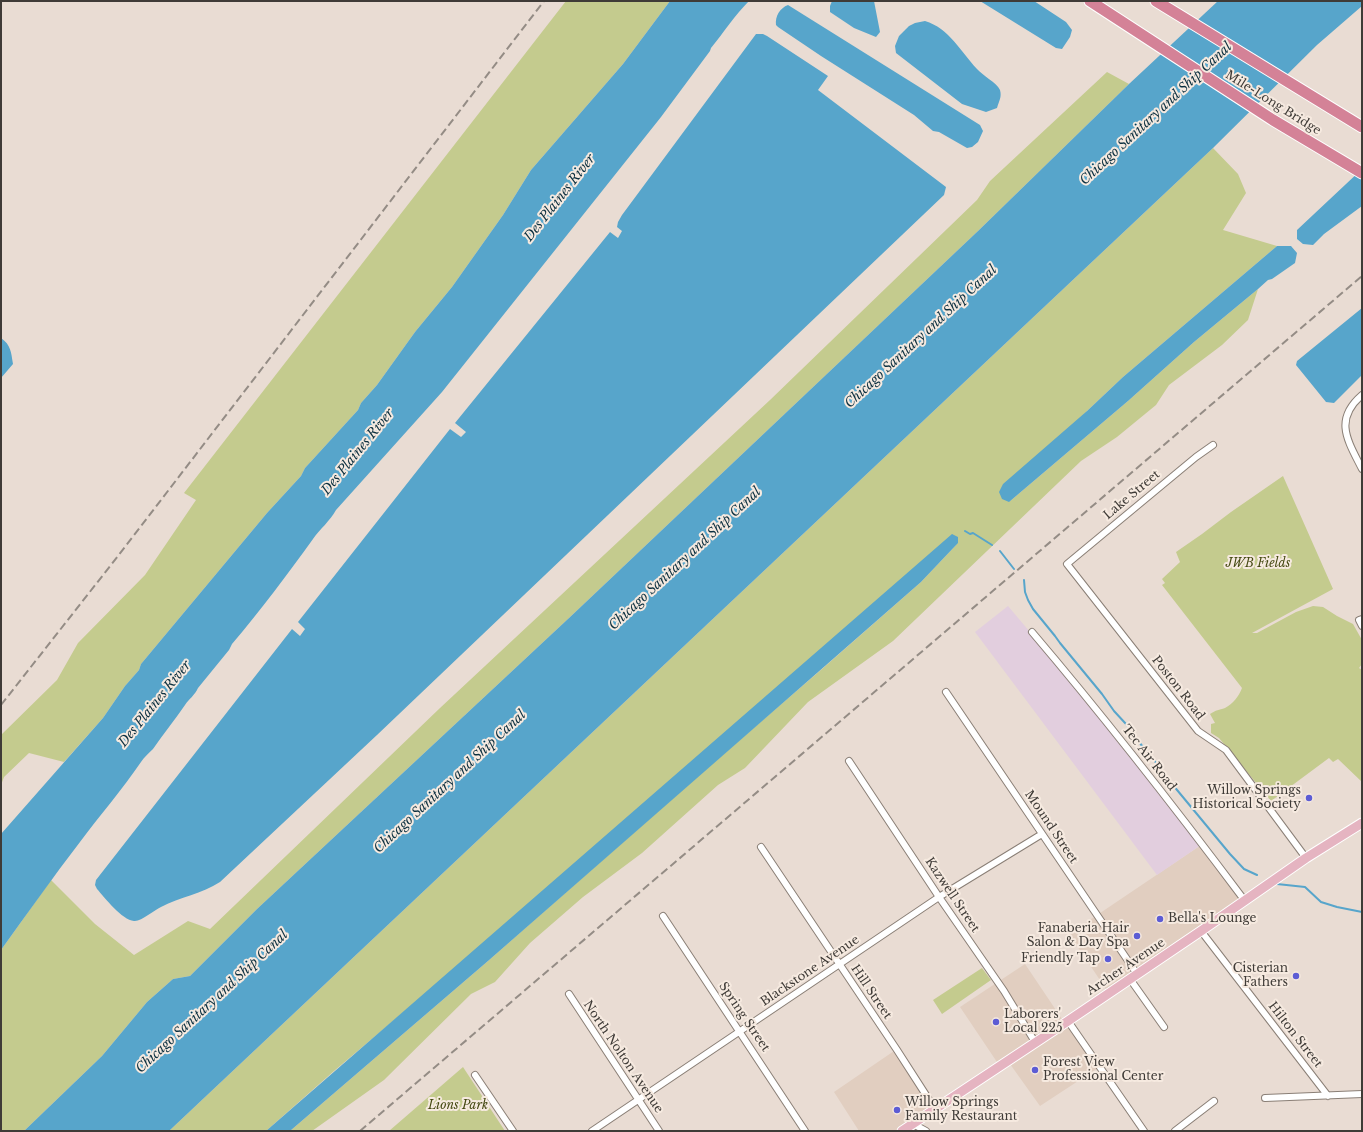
<!DOCTYPE html>
<style>
body{margin:0}
#map{position:relative;width:1363px;height:1132px;overflow:hidden;background:#e9dcd3;font-family:"Libre Baskerville",serif}
canvas{display:block}
.frame{position:absolute;inset:0;border:2px solid #3f3b37;pointer-events:none}
</style>
<div id="map">
<canvas width="1363" height="1132"></canvas>
<div class="frame"></div>
</div>
<script>
const context = document.querySelector('canvas').getContext('2d');
context.lineJoin = 'round';
function fillPath(path, color) {
  context.fillStyle = color;
  context.fill(path, 'evenodd');
}
function stroke(path, color, width, dash) {
  context.strokeStyle = color;
  context.lineWidth = width;
  context.lineCap = dash ? 'butt' : 'round';
  context.setLineDash(dash || []);
  context.stroke(path);
}
function write(font, color, halo, rows, align = 'center') {
  context.font = font + ' "Libre Baskerville",serif';
  context.lineWidth = 4;
  context.setLineDash([]);
  context.textBaseline = 'middle';
  context.strokeStyle = halo;
  context.fillStyle = color;
  for (const [text, x, y, turn = 0] of rows) {
    context.save();
    context.translate(x, y);
    context.rotate((+turn || 0) * Math.PI / 180);
    context.textAlign = isNaN(turn) ? turn : align;
    if (halo) context.strokeText(text, 0, 0);
    context.fillText(text, 0, 0);
    context.restore();
  }
}
fillPath(new Path2D(`
 M1201 845 1244 899 1108 992 1069 934Z
 M1025 964 1064 1022 1069 1024 1098 1068 1040 1106 1010 1064 999 1065 960 1007Z
 M894 1051 935 1107 900 1131H859L834 1092Z`), '#e1cec0');
fillPath(new Path2D(`
 M1008 606 1046 651 1201 845 1157 875 975 632Z`), '#e2cede');
fillPath(new Path2D(`
 M566 1H670L623 64 531 170 503 215 452 287 415 332 377 385 361 403 358 410 305 468 301 476 267 513 141 664 139 670 125 686 103 718 64 762 29 753 4 777 1 785V735L57 680 78 643 145 575 196 500 184 493Z
 M1107 72 1129 84 978 231 569 618 257 909 190 976 173 979 147 1002 102 1056 24 1131H1V950L51 880 95 924 134 955 188 921 210 929 440 708 770 400 977 200 990 181Z
 M1213 148 1238 174 1246 193 1223 230 1277 246 1123 377 1087 411 1009 502 1128 401 1194 342 1258 289 1248 320 1222 345 1169 385 1156 405 1117 437 1081 461 893 641 808 702 745 768 718 785 642 853 583 897 530 943 495 982 471 994 384 1080 312 1131H290L488 961 705 770 822 669 921 582 958 543 334 1071 266 1131H169Z
 M1283 476 1333 589 1252 633H1257L1296 612 1313 606 1323 607 1337 616 1353 624 1362 640V664L1359 668 1362 670V782L1338 759 1333 762 1329 758 1271 801 1219 738 1211 733V724L1215 723 1210 714C1216 710 1219 710 1225 708 1233 704 1239 696 1242 688L1162 585 1165 583 1162 579 1180 562 1176 552 1202 534 1231 512Z
 M982 968 991 980 942 1014 933 1000Z
 M463 1067 505 1131H389Z`), '#c4cb8e');
fillPath(new Path2D(`
 M670 1H749C735 15 724 32 711 48L710 51 661 117 442 392 336 510C330 521 320 529 313 539 287 575 261 610 232 644L229 650 198 688C195 695 189 699 185 705 175 720 163 734 153 749 149 753 144 757 141 762 122 790 100 815 80 842 53 877 27 914 1 950V834L103 718 125 686 139 670 141 664 267 513 301 476 305 468 358 410 361 403 377 385 415 332 452 287 503 215 531 170 623 64Z
 M832 1H874L880 32 876 37 854 28 830 12V6Z
 M980 1H1034L1066 22 1072 30 1070 37 1062 49 1056 48Z
 M1218 1H1362V6L1317 45 1213 148 169 1131H24L102 1056 147 1002 173 979 190 976 257 909 569 618 978 231 1129 84Z
 M788 5 980 125 983 131 978 142 972 147 967 148 939 132 933 131 914 115 821 56 778 27 776 25C775 16 780 8 788 5Z
 M925 21C949 28 961 52 977 69 982 75 997 83 1000 90 1002 97 999 101 997 108L986 112 962 104 896 53 895 46 899 36 909 26 915 23Z
 M756 34H763L767 36 828 76 818 90 946 187 944 195 377 735 220 882C202 894 180 897 161 907 154 910 141 922 134 921 122 920 105 898 97 889L95 885 96 880 292 629 300 636 305 629 298 622 450 429 461 437 466 432 455 423 610 232 618 238 622 231 617 227 618 222 622 215Z
 M1362 169V206L1324 234 1313 245 1303 244 1297 239V230Z
 M1277 246H1291L1297 253 1295 263 1272 279 1268 280 1258 289 1194 342 1128 401 1009 502 1002 499 999 492 1003 484 1087 411 1123 377Z
 M1362 308V375L1334 403 1326 402 1296 365 1297 361Z
 M1 338C11 345 11 352 13 364L1 378Z
 M952 534 958 537V543L921 582 488 961 290 1131H266Z`), '#57a5cb');
stroke(new Path2D(`
 M965 531 970 534 973 533 992 545
 M1000 551 1014 569
 M1024 580 1025 592 1028 600 1033 609 1055 636 1060 643 1102 694 1114 711 1126 724 1133 735 1154 760 1163 773 1230 854 1244 869 1257 875
 M1277 884 1305 887 1321 902 1337 907 1362 912`), '#57a5cb', 2);
const street = new Path2D(`
 M1362 395C1333 420 1348 441 1362 469
 M1213 445 1196 457 1067 564 1198 731 1226 750 1306 858
 M1362 619 1359 620 1362 626
 M1032 632C1106 719 1176 809 1245 901
 M946 692 1137 974
 M849 761 939 897 1004 991 1035 1042
 M761 847 897 1050 935 1109
 M663 916 805 1131
 M1201 931 1328 1096
 M1130 979 1164 1027
 M569 994 659 1131
 M1068 1021 1144 1131
 M475 1075 513 1131
 M1265 1098 1362 1094
 M913 1124 926 1131
 M592 1131 939 897 1042 834
 M1175 1131 1214 1101`);
const primary = new Path2D(`
 M902 1131 1068 1021 1201 931 1306 858 1362 823`);
const highway = new Path2D(`
 M1090 1 1273 120 1362 173
 M1156 1 1362 127`);
stroke(street, '#8a7f76', 8);
stroke(primary, '#fff', 11);
stroke(highway, '#fff', 13);
stroke(street, '#fff', 6);
stroke(primary, '#e5b4c1', 9);
stroke(highway, '#d48297', 11);
stroke(new Path2D(`
 M1 705 118 556 544 1
 M360 1131 1362 276`), '#948c85', 2, [8, 4]);
for (const [x, y, r, color] of [
 [1309,798,4,"#5c5cd4"],
 [1160,919,4,"#5c5cd4"],
 [1137,936,4,"#5c5cd4"],
 [1108,959,4,"#5c5cd4"],
 [1296,976,4,"#5c5cd4"],
 [996,1022,4,"#5c5cd4"],
 [1035,1070,4,"#5c5cd4"],
 [897,1110,4,"#5c5cd4"]
]) {
  const dot = new Path2D();
  dot.arc(x, y, r, 0, 2 * Math.PI);
  context.fillStyle = color;
  context.fill(dot);
  stroke(dot, '#f6eae0', 1.5);
}
write('12px', '#3f3b37', '#f6eae0', [
 ["Mile-Long Bridge",1273,103,32],
 ["Lake Street",1132,495,-40],
 ["Poston Road",1178,688,52],
 ["Tec Air Road",1149,758,52],
 ["Mound Street",1051,827,56],
 ["Kazwell Street",952,895,56],
 ["Archer Avenue",1126,967,-34],
 ["Blackstone Avenue",810,971,-34],
 ["Hill Street",871,992,56],
 ["Spring Street",744,1017,56],
 ["Hilton Street",1295,1035,52],
 ["North Nolton Avenue",623,1057,56]
]);
write('italic 12px', '#454912', '#f6eae0', [
 ["JWB Fields",1258,564],
 ["Lions Park",458,1106]
]);
write('12px', '#3f3b37', '#f6eae0', [
 ["Willow Springs",1301,791],
 ["Historical Society",1301,805],
 ["Bella's Lounge",1168,919,"left"],
 ["Fanaberia Hair",1129,929],
 ["Salon & Day Spa",1129,943],
 ["Friendly Tap",1100,959],
 ["Cisterian",1288,969],
 ["Fathers",1288,983],
 ["Laborers'",1004,1015,"left"],
 ["Local 225",1004,1029,"left"],
 ["Forest View",1043,1063,"left"],
 ["Professional Center",1043,1077,"left"],
 ["Willow Springs",905,1103,"left"],
 ["Family Restaurant",905,1117,"left"]
], 'right');
write('italic 13px', '#0c3040', '#f6eae0', [
 ["Chicago Sanitary and Ship Canal",1156,114,-43],
 ["Des Plaines River",560,198,-52],
 ["Chicago Sanitary and Ship Canal",921,337,-43],
 ["Des Plaines River",358,452,-51],
 ["Chicago Sanitary and Ship Canal",685,559,-43],
 ["Des Plaines River",155,704,-51],
 ["Chicago Sanitary and Ship Canal",450,782,-43],
 ["Chicago Sanitary and Ship Canal",212,1002,-43]
]);
</script>
